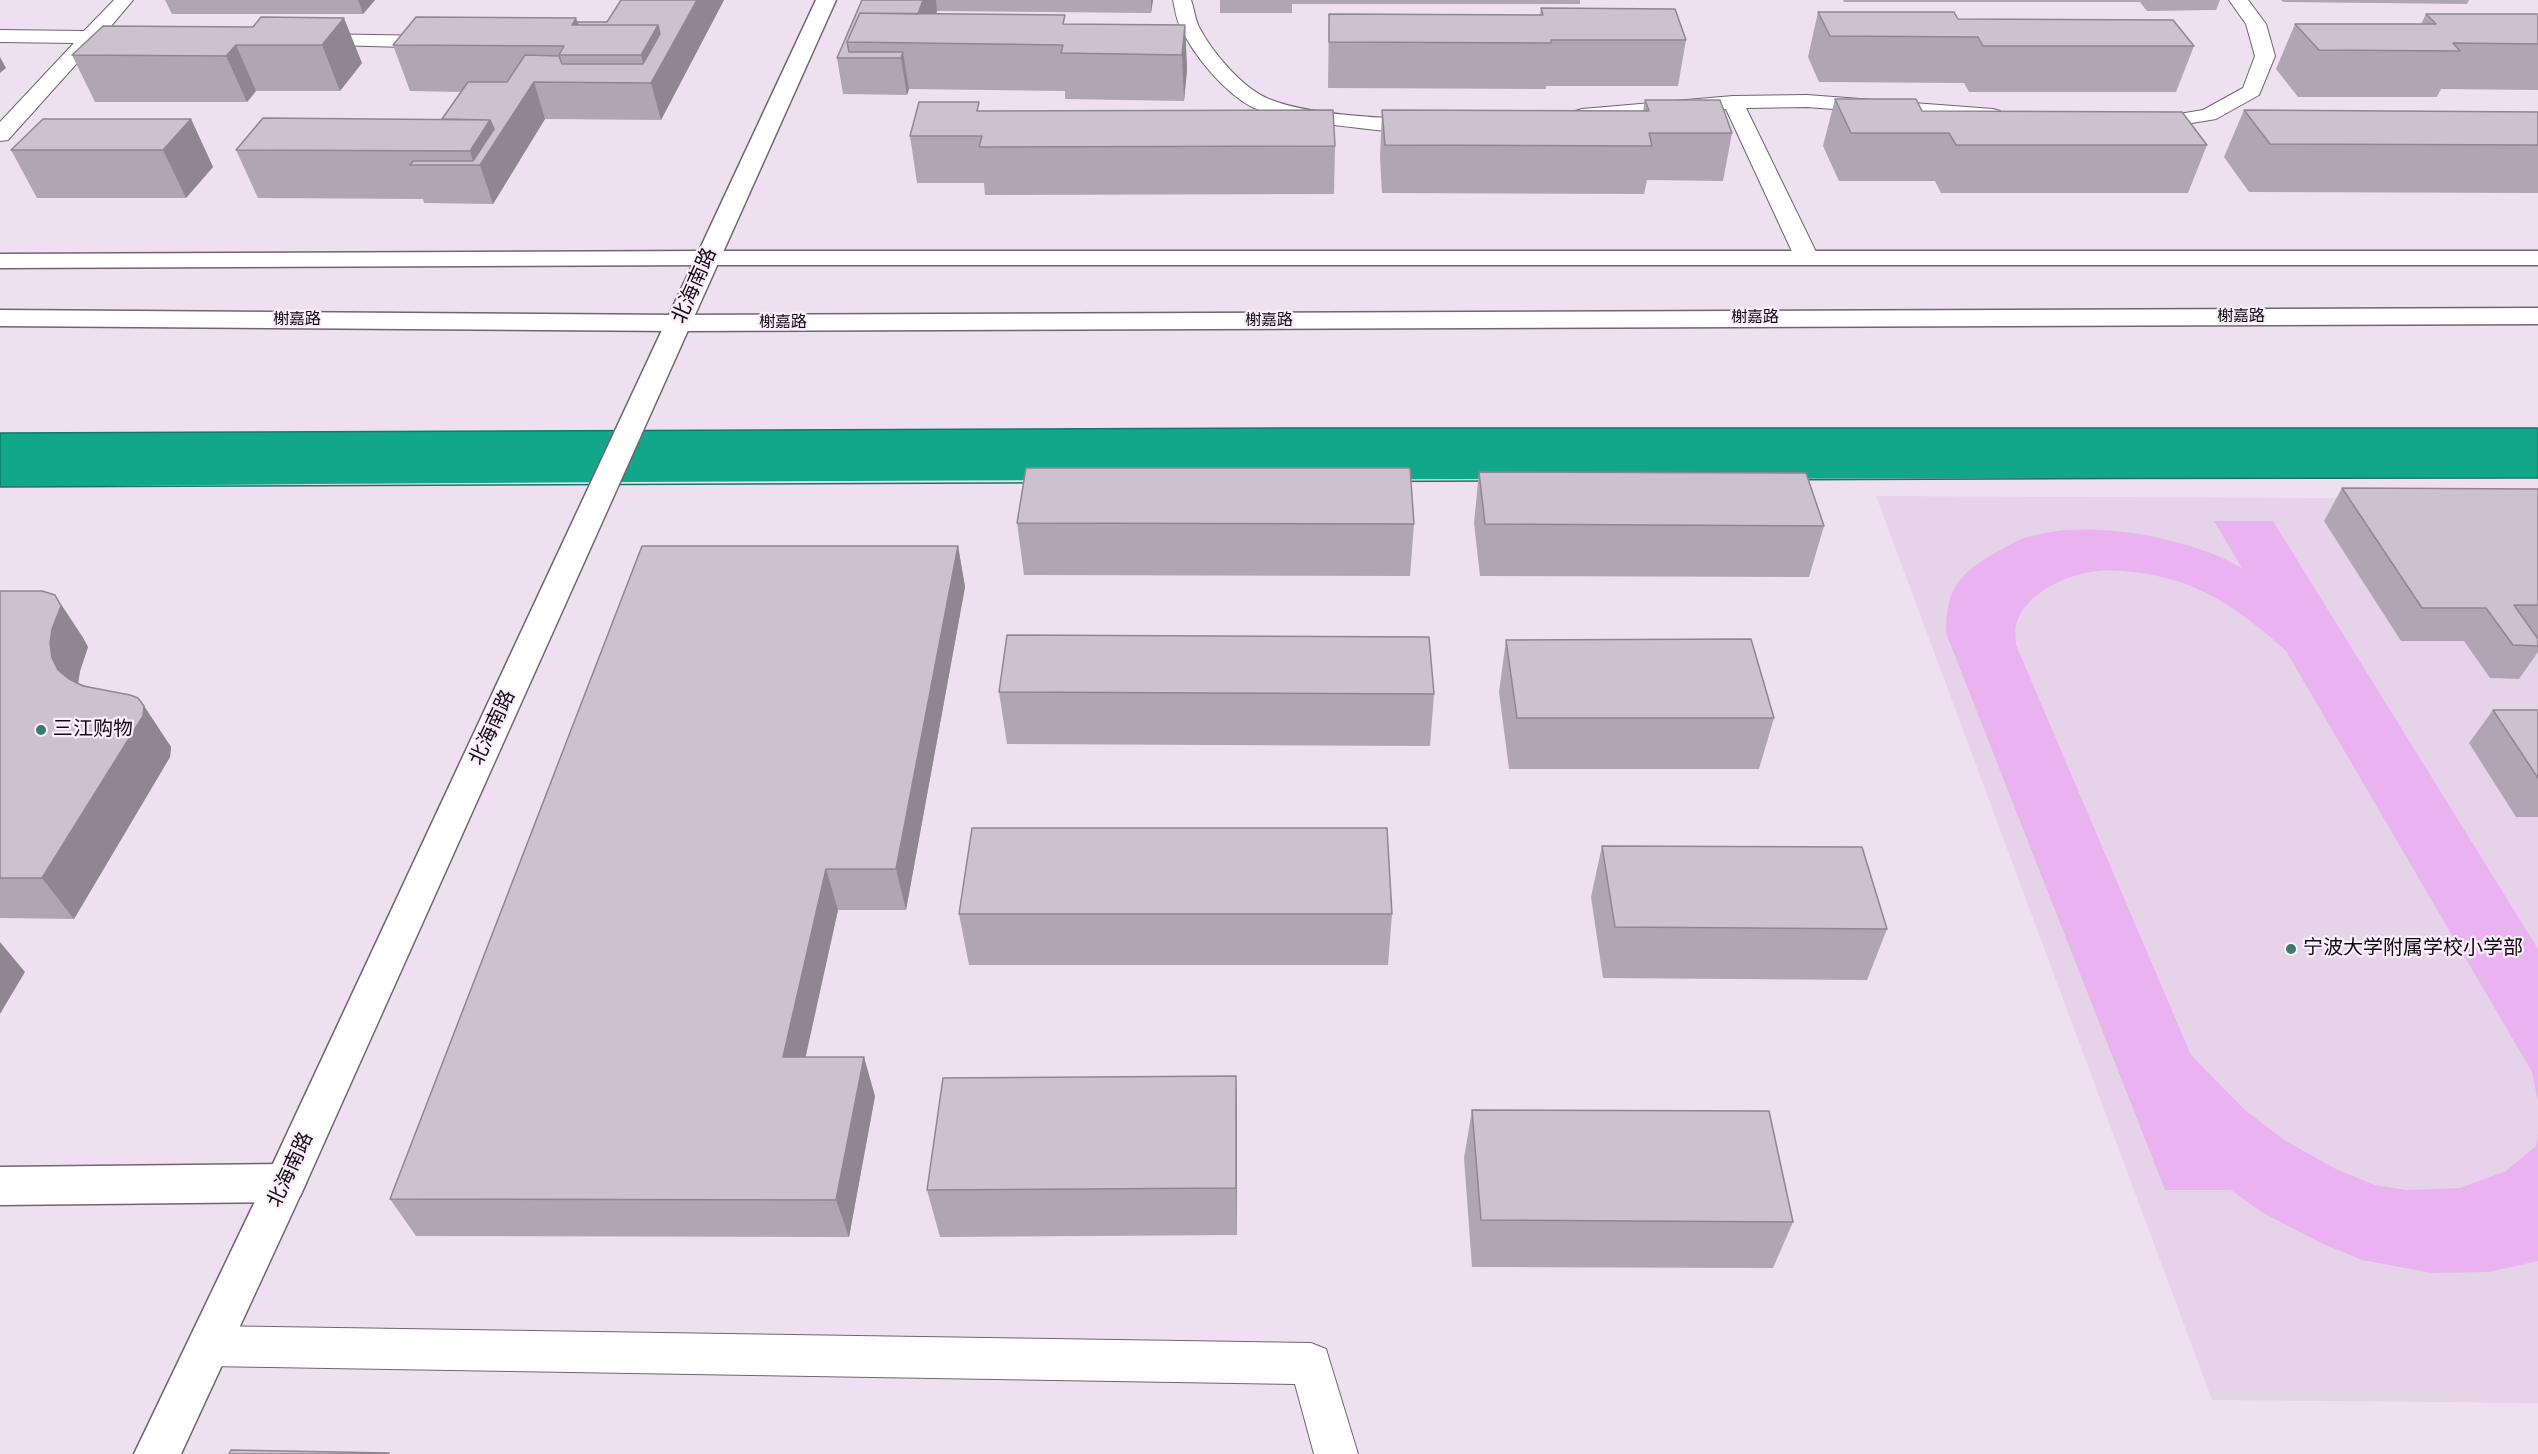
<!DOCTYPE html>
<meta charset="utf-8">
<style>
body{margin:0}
canvas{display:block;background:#eee0f0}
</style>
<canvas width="2538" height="1454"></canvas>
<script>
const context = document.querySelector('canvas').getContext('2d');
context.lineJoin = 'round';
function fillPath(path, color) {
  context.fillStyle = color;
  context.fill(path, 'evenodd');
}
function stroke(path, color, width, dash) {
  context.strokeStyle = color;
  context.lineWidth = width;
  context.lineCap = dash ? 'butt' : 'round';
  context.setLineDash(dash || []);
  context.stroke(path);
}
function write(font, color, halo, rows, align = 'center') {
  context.font = font + ' "DM Sans","Noto Sans SC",sans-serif';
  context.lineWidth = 4.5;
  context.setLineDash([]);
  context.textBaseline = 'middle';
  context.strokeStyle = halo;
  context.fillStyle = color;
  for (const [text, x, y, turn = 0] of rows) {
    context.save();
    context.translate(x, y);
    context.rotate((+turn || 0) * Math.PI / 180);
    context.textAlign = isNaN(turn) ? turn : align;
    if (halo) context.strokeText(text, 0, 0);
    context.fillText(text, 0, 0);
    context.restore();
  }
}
fillPath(new Path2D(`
 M1876 496 2538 499V1403L2212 1400Z`), '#e7d3e9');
fillPath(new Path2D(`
 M2214 521H2273L2538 949V1102L2532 1072 2286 651C2258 625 2224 599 2188 585 2161 575 2126 569 2098 571 2068 574 2027 592 2017 622 2014 628 2016 638 2016 645L2191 1055 2245 1110 2284 1140 2336 1169 2375 1185 2407 1190 2460 1188 2506 1171 2536 1146 2538 1133V1261L2489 1272 2432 1273 2362 1260 2321 1243 2263 1213 2231 1190H2165L1946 633C1946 590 1958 574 1995 553 2003 549 2011 543 2019 540 2076 519 2158 533 2213 554 2223 557 2233 564 2242 568Z`), '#ebb2f2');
const water = new Path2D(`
 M1281 428H2538V478C1692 479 846 478 0 487V433Z`);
fillPath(water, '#13a789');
stroke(water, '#127865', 1.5);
const service = new Path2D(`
 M114 0H133L106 32 141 34 144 38 141 42 95 43 8 140 0 141V122L74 43 0 42V30L84 31Z
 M1173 0H1191C1194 8 1195 19 1199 27 1212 52 1242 88 1269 99 1300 112 1352 116 1387 118 1402 120 1417 116 1432 120L1436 124 1432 128C1406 135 1377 130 1351 127 1325 124 1275 118 1252 107 1224 92 1193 55 1180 26 1176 19 1175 8 1173 0Z
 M2229 0H2248L2266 24 2275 56 2259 95 2216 119 2144 131 2137 129 2133 125 2137 121 2203 110 2243 88 2255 56 2246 24Z
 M310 34 437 36 444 38 447 42 444 46 437 48 303 44 300 40 303 36Z
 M1807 95 1993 109 2000 111 2003 115 2000 119 1993 121 1807 107 1746 108 1819 258 1815 263 1807 265 1799 263 1795 258 1726 109 1582 121 1575 119 1572 115 1575 111 1582 109 1733 96Z
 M208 1326 1311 1343 1326 1349 1358 1454H1314L1295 1384 208 1366 193 1360 187 1346 193 1332Z`);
const minor = new Path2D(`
 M285 1164 300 1170 306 1183 300 1196 285 1202 0 1205V1167Z`);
const tertiary = new Path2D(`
 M816 0H836L306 1183 181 1454H134L270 1170Z`);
const secondary = new Path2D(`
 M708 251H2538V265H708L0 268V254Z
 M2538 308V324L678 331 0 326V310L678 315Z`);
stroke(service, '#706471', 2);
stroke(minor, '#706471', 3);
stroke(tertiary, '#706471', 3);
stroke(secondary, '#706471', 3);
fillPath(service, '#fff');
fillPath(minor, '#fff');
fillPath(tertiary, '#fff');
fillPath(secondary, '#fff');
fillPath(new Path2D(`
 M165 0H375L363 14H172Z
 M621 0H724L661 120 545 119 493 204 424 203 423 199 258 198 236 150 442 119 461 92 410 91 393 45 576 18 577 22H607Z
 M862 0H1153L1151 13 937 11 936 14 1066 24 1185 25 1187 70 1184 101 1065 99V91L909 89 907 95 843 94 837 58Z
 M1220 0H1580V4H1292V13H1220Z
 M1843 0H2220L2216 10 2147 11 2140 2H1844Z
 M2281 0H2469L2467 4 2283 2Z
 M1541 8 1686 40 1678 86H1546V89L1328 88 1329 14 1540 15Z
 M1818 12 1958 19 2194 46 2176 92H1969L1964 83 1819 82 1808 57Z
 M2426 14H2538V90L2441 89 2437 97H2298L2276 69 2295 24H2421Z
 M261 17 362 63 340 91H256L247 102H95L72 55 253 27Z
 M1835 99 1922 111 2207 145 2188 193H1941L1935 181H1839L1823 146Z
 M1645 100 1732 133 1723 181 1647 180 1644 194 1382 193 1380 157 1382 110 1643 111Z
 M2244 110 2538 112V193L2249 192 2224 157Z
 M980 111 1335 146 1334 194 985 195 984 183H917L910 136Z
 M191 119 213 167 186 198H37L11 150Z
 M1479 472 1824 526 1809 577 1480 576 1474 523Z
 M2342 488 2538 489V652L2519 679 2490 678 2464 641H2401L2324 521Z
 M1017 523 1414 524 1410 576 1024 575Z
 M958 546 965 587 906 910H838L805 1057 875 1096 849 1237 416 1236 390 1199Z
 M0 591 82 636 88 647 80 671 78 683 144 706 171 747 170 757 74 919 0 918Z
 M1506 640 1774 718 1759 769H1509L1499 692Z
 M999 692 1434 694 1430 746 1007 744Z
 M2493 710H2538V817H2516L2469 743Z
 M1602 846 1887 929 1867 980 1603 978 1591 897Z
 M959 914H1392L1388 965H969Z
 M1236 1076 1237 1125V1235L940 1237 927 1190Z
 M1472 1110 1793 1222 1773 1268 1472 1267 1464 1158Z`), '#b0a5b2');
fillPath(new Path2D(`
 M358 0H375L363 14Z
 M697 0H724L661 120 651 83H648L641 55 658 25Z
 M923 0H936L937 11 926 43 915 23Z
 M1151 0H1153L1151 13Z
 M344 18 362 63 340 91 322 45Z
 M576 18 581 34 572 25Z
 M1185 25 1187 70 1184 101 1182 55Z
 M236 45 256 91 247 102 226 56Z
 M903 52 909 89 907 95 901 58Z
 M0 57 6 68 0 73Z
 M534 82 545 119 493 204 480 165H474L470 151 490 120Z
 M191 119 213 167 186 198 163 150Z
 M958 546 965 587 906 910 896 869Z
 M55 595 82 636 88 647 80 671 78 684 80 699 58 670 52 658 50 643Z
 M144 706 171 747 170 757 74 919 42 878Z
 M826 869 838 910 797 1096 783 1057Z
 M0 942 25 972 0 1014Z
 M864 1057 875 1096 849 1237 836 1200Z
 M1236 1076 1237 1125V1235L1236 1188Z`), '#908691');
const building = new Path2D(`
 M621 0H697L651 83 534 82 480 165H410L413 161H473L494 129 490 120 442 119 468 82H507L525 55 559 56 562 64H643L660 34 658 25H578L577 22H607Z
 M862 0H923L918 14 860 13 847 42 849 52H903L901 58H837Z
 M1541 8 1675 9 1686 40H1551V43L1329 42V14L1543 15Z
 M1818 12H1954L1958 19 2173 20 2194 46H1983L1978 37 1830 36Z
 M860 13 1065 15 1063 24 1185 25 1182 55 1061 53 1063 45 847 42Z
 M2426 14H2538V44L2453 43 2460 51 2319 50 2295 24H2436Z
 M261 17 344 18 322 45H236L226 56 72 55 103 26 253 27Z
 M416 17 576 18 572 25H658L641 55H559L564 46 393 45Z
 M1835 99H1916L1922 111 2182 112 2207 145H1956L1949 133H1851Z
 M1645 100H1720L1732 133H1649L1652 146 1385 145 1382 110 1649 111Z
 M919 102H979L977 111 1333 110 1335 146 979 147 982 136H910Z
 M2244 110 2538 112V145L2270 144Z
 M263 118 490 120 470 151 236 150Z
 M43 119H191L163 150H11Z
 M1026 468H1410L1414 524 1017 523Z
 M1479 472 1806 473 1824 526 1485 524Z
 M2342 488 2538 489V605H2514L2538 639V646L2513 645 2486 608H2422Z
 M642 546H958L896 869H826L783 1057H864L836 1200 390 1199Z
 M0 591H42L55 595 61 606 52 629 50 643 52 658 58 670 69 679 83 686 130 695 138 698 144 706 143 716 42 878H0Z
 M1007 635 1429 637 1434 694 999 692Z
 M1751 639 1774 718H1517L1506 640Z
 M2493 710H2538V778Z
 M972 828H1387L1392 914H959Z
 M1602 846 1862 847 1887 929 1615 927Z
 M1236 1076V1188L927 1190 943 1078Z
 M1472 1110 1769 1111 1793 1222 1481 1220Z
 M231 1450 389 1453V1454H229Z`);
fillPath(building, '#cdc0cf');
stroke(building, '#908691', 1.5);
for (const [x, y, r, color] of [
 [41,730,6,"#3b7b69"],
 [2291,949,6,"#3b7b69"]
]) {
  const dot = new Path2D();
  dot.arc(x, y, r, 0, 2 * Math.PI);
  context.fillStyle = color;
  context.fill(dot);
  stroke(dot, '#fcedfd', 2);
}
write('16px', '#0f0b10', '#fcedfd', [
 ["榭嘉路",2241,317],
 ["榭嘉路",1755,318],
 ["榭嘉路",297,320],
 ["榭嘉路",1269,321],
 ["榭嘉路",783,323]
]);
write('20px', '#0f0b10', '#fcedfd', [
 ["北海南路",695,286,-66],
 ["北海南路",493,728,-65],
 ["北海南路",291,1170,-65]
]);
write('20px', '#0f0b10', '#fcedfd', [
 ["三江购物",53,730],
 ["宁波大学附属学校小学部",2303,949]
], 'left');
</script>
